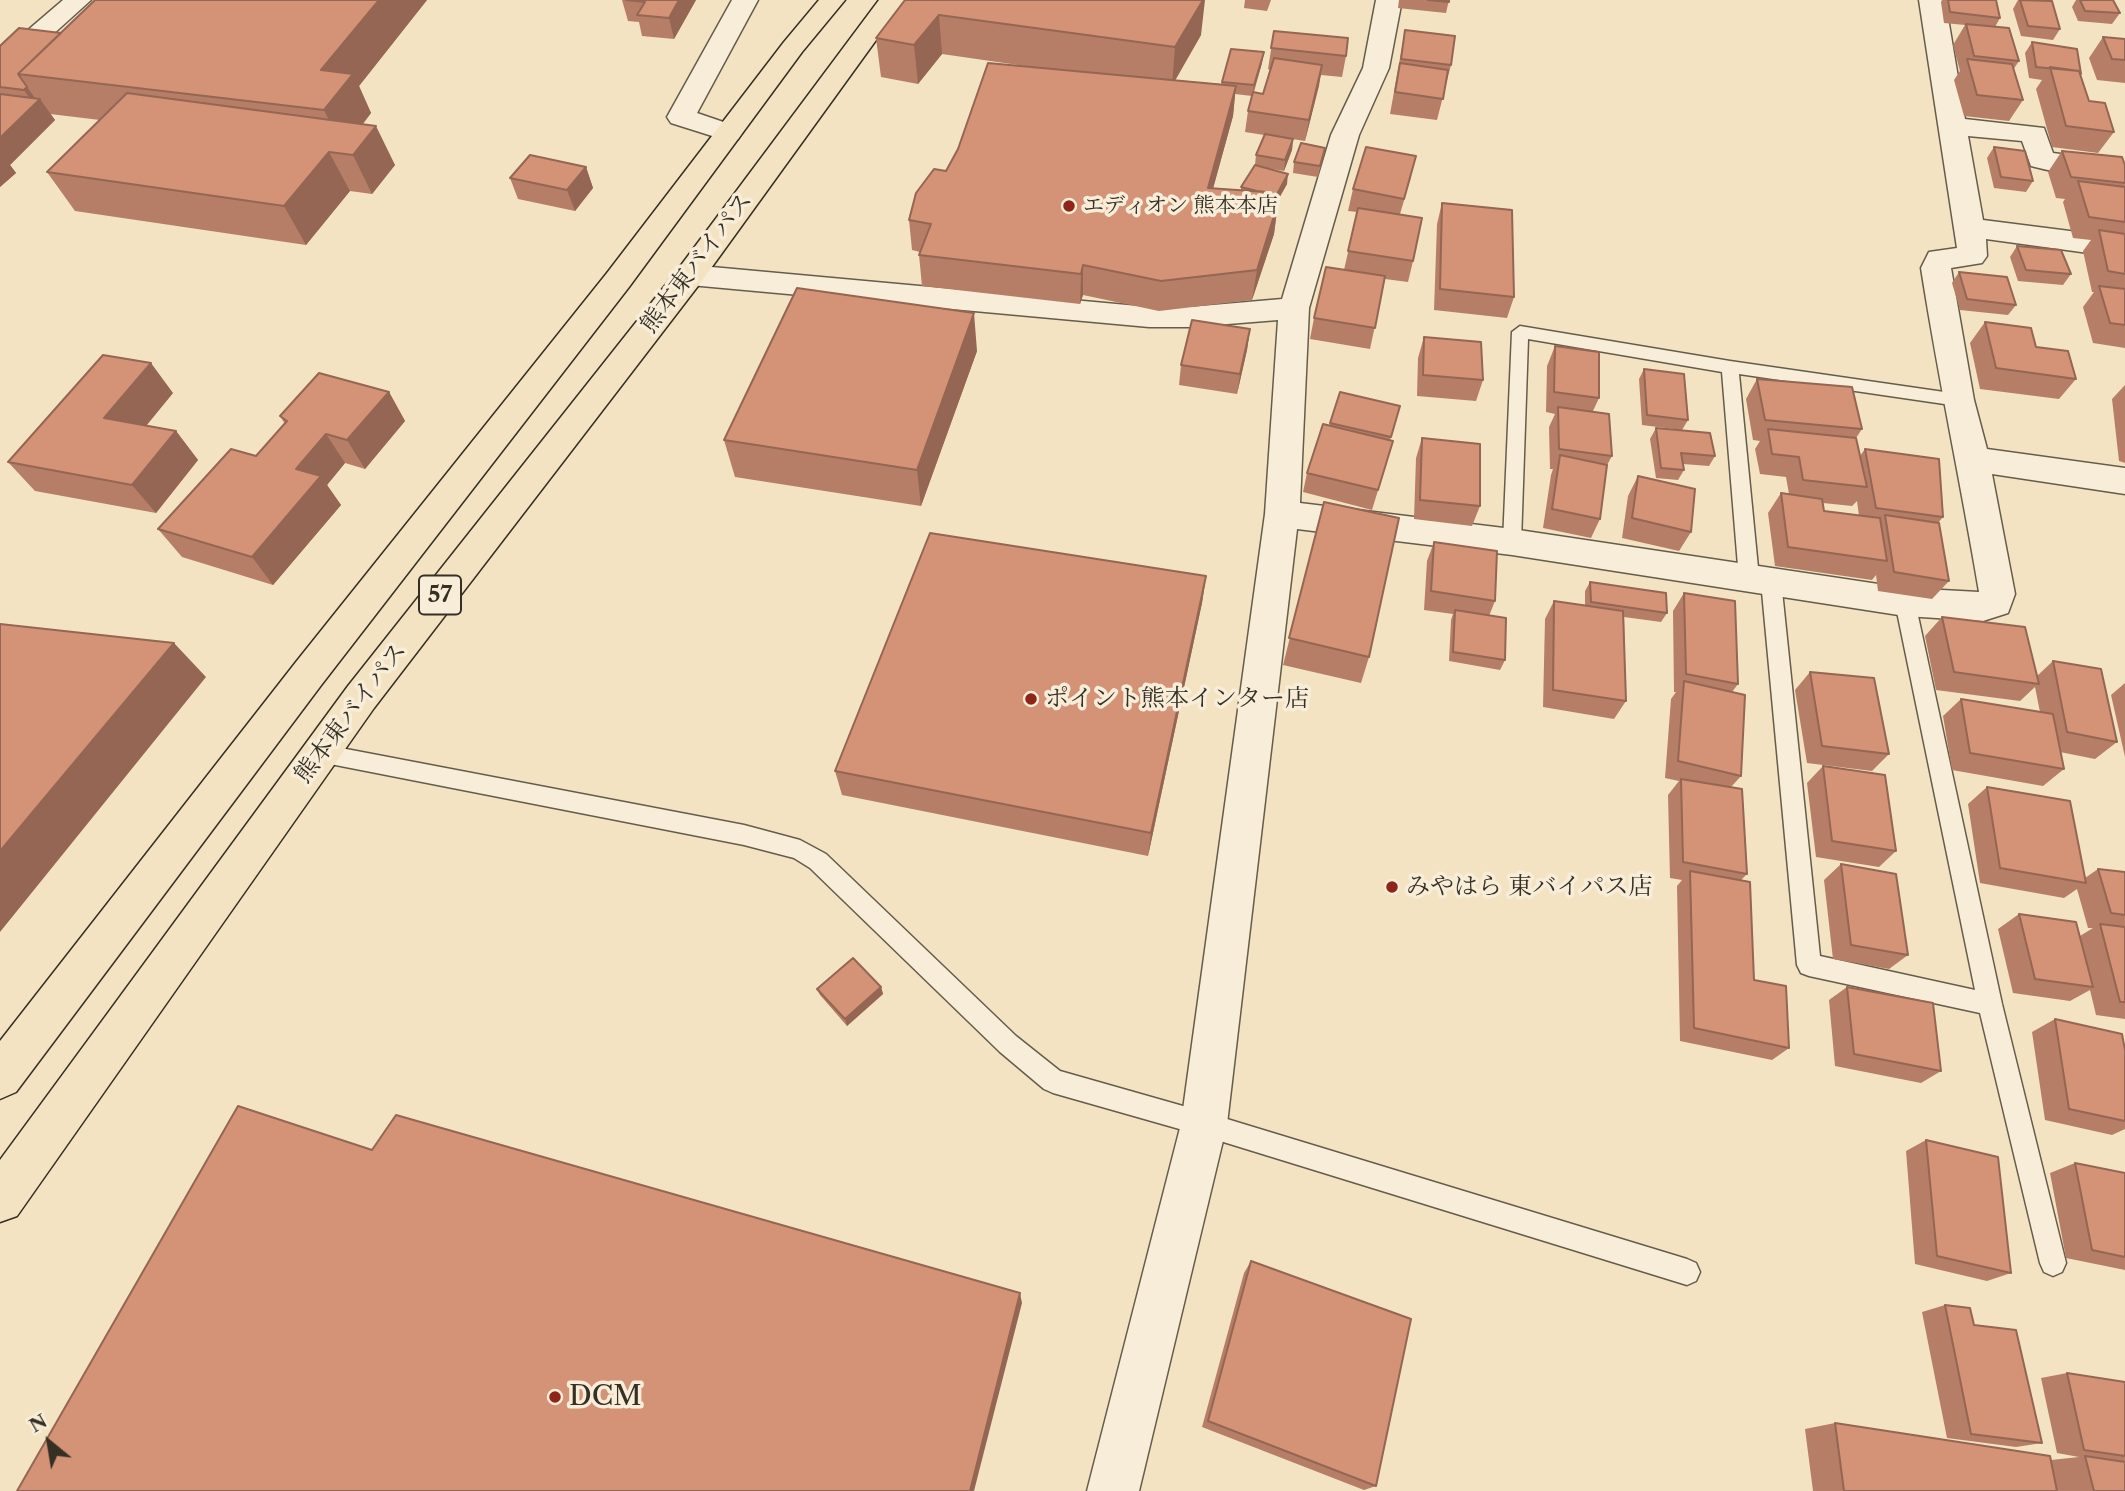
<!DOCTYPE html>
<meta charset="utf-8">
<style>
body{margin:0}
#map{position:relative;width:2125px;height:1491px;overflow:hidden;background:#f3e3c3;font-family:"Libre Caslon Text",serif}
canvas{display:block}
.north{position:absolute;left:14px;top:1407px;width:70px;height:70px;-webkit-text-stroke:5px #f7edd8;paint-order:stroke;rotate:330deg;font-size:19px;font-weight:700;line-height:28px;text-align:center;color:#362f24}
.north::after{content:'';display:block;margin:auto;width:24px;height:32px;background:#362f24;clip-path:polygon(50% 0,100% 100%,50% 72%,0 100%)}
</style>
<div id="map">
<canvas width="2125" height="1491"></canvas>
<div class="north">N</div>
</div>
<script>
const context = document.querySelector('canvas').getContext('2d');
context.lineJoin = 'round';
function stroke(path, color, width, dash) {
  context.strokeStyle = color;
  context.lineWidth = width;
  context.lineCap = dash ? 'butt' : 'round';
  context.setLineDash(dash || []);
  context.stroke(path);
}
function fillPath(path, color) {
  context.fillStyle = color;
  context.fill(path, 'evenodd');
}
function write(font, color, halo, rows, align = 'center') {
  context.font = font + ' "Libre Caslon Text","Noto Serif JP",serif';
  context.lineWidth = 7;
  context.setLineDash([]);
  context.textBaseline = 'middle';
  context.strokeStyle = halo;
  context.fillStyle = color;
  for (const [text, x, y, turn = 0] of rows) {
    context.save();
    context.translate(x, y);
    context.rotate((+turn || 0) * Math.PI / 180);
    context.textAlign = isNaN(turn) ? turn : align;
    if (halo) context.strokeText(text, 0, 0);
    context.fillText(text, 0, 0);
    context.restore();
  }
}
const service = new Path2D(`
 M1520 326 1730 361 1958 394 1964 396 1967 400 1964 404 1958 406 1739 374 1759 578 1756 583 1749 586 1742 583 1739 578 1722 372 1528 339 1521 542 1519 547 1512 549 1505 547 1503 542 1512 332Z
 M1771 573 1778 576 1781 581 1820 956 1975 990 1895 602 1898 597 1905 594 1912 597 1915 602 2002 1004 2066 1263 2062 1272 2053 1276 2044 1272 2040 1263 1980 1013 1809 976 1801 973 1797 965 1761 581 1764 576Z
 M320 744 744 825 800 840 826 854 1016 1036 1060 1071 1204 1112 1687 1259 1696 1263 1700 1272 1696 1281 1687 1285 1204 1136 1053 1093 1044 1089 1000 1052 810 868 794 858 744 845 320 762 313 759 309 753 313 747Z`);
const minor = new Path2D(`
 M63 0H91L9 74 0 76V54Z
 M732 0H758L697 113 738 127 742 133 738 139 728 141 671 123 667 117Z
 M1376 0H1402L1389 68 1359 135 1309 308 1300 503 1512 529 1905 588 1979 592C1961 484 1938 377 1921 268L1929 252 1957 248 1919 0H1945L1965 119 2044 128 2053 153 2106 160 2110 166 2106 172C2084 178 2053 172 2031 166L2022 141 1968 136 1983 220 2125 238V258L1986 239 1987 256 1982 263 1951 268 1974 400 1987 449 2125 468V494L1992 474 2015 594 2008 613 1983 621 1905 616 1512 555 1297 529 1227 1124 1139 1491H1087L1181 1124 1265 514 1278 320 1190 327H1149L690 285 679 282 675 275 679 268 690 265 1149 307H1190L1282 299 1331 135 1363 68Z`);
const trunk = new Path2D(`
 M819 0H845L802 52 629 287 322 684 16 1092 0 1099V1041L296 662 607 273 784 42Z
 M879 0H905L701 282 374 708 17 1216 0 1222V1160L348 686 679 268Z`);
stroke(service, '#655c4c', 3);
stroke(minor, '#655c4c', 3);
stroke(trunk, '#362f24', 3);
fillPath(service, '#f7edd8');
fillPath(minor, '#f7edd8');
fillPath(trunk, '#f3e3c3');
fillPath(new Path2D(`
 M95 0H427L359 86 371 113 363 124 395 165 372 194 350 191 306 245 75 211 47 172 100 120 50 114 55 120 10 165 16 173 0 187V46L61 33Z
 M622 0H696L674 39 642 36 639 22 628 21Z
 M905 0 1201 35 1175 80 1221 84 1222 82 1262 63 1254 92 1263 94 1270 70 1268 69 1274 31 1346 56 1342 77 1321 75 1305 141 1286 138 1293 139 1292 150 1284 171 1267 168 1287 184 1277 202 1278 203 1274 234 1252 300 1159 311 1083 295 1080 304 922 286 919 255 920 252 912 250 909 220 946 171 1039 68 942 54 918 84 881 77 876 38ZM1235 94 1252 96 1248 111 1245 132 1264 135 1256 155 1255 165 1241 187V190L1213 188 1233 116Z
 M1245 0H1271L1267 11 1244 8Z
 M1399 0H1449L1446 13 1398 8Z
 M1942 0H1996L2000 18 1995 27 2019 61 2013 70 2023 100 2009 121 1964 116 1954 80 1960 71 1953 45 1965 25 1944 23 1941 2Z
 M2018 0H2039L2060 29 2053 40 2021 36 2013 9Z
 M2076 0H2113L2120 13 2112 24 2078 21 2072 7Z
 M1405 30 1451 65 1437 120 1390 114Z
 M2103 37 2125 39V83L2097 80 2089 58Z
 M2032 42 2081 74 2080 75 2089 101 2114 132 2098 153 2052 147 2036 89 2042 80 2029 78 2025 53Z
 M1994 147 2033 181 2026 192 1994 188 1987 158Z
 M1325 148 1318 177 1293 173 1294 162Z
 M2062 151 2125 165V348L2093 343 2083 307 2094 292H2092L2083 251 2091 240 2073 238 2063 202 2065 199 2056 198 2048 172Z
 M586 167 593 188 575 211 518 199 510 178Z
 M1411 177 1400 214 1413 261 1408 282 1385 279 1370 349 1310 339 1314 318 1344 270 1357 212 1348 211 1353 189Z
 M1442 203 1514 297 1507 318 1434 310 1437 224Z
 M2017 246 2071 274 2063 285 2018 281 2010 257Z
 M1959 272 2016 305 2008 315 1960 310 1952 283Z
 M1985 322 2036 347 2076 379 2059 399 1980 389 1970 343Z
 M1250 329 1247 350 1237 394 1179 385 1181 365Z
 M1424 337 1483 380 1476 401 1417 396 1418 358Z
 M1555 346 1599 398 1593 411 1612 456 1606 467 1600 519 1591 538 1543 528 1551 475 1553 469H1550L1549 427 1555 414 1546 412 1547 366Z
 M977 351 921 506 735 477 724 440Z
 M1644 369 1688 420 1682 430 1642 425 1639 379Z
 M1757 379 1862 429 1856 438 1860 456 1865 449 1943 517 1938 523 1949 581 1932 599 1878 591 1876 575 1872 580 1775 566 1768 513 1781 493 1789 494 1786 477 1760 474 1755 449 1760 441 1753 440 1746 399ZM1857 501 1859 516 1824 511 1823 503 1852 506Z
 M2125 385V463L2119 461 2112 399Z
 M389 392 405 421 365 469 345 463 327 485 341 505 273 585 182 557 158 529 256 456 285 424 280 416Z
 M173 393 146 425 176 431 198 460 156 513 35 491 8 462Z
 M1400 406 1390 440 1393 441 1372 510 1303 492 1307 473 1330 423Z
 M1656 428 1715 456 1709 466 1683 464 1684 470 1678 480 1656 478 1650 439Z
 M1422 438 1480 506 1472 526 1414 519 1416 458Z
 M1638 476 1691 532 1679 551 1622 538 1628 496Z
 M1324 502 1369 657 1361 683 1283 665Z
 M1434 542 1495 601 1489 616 1505 660 1500 670 1449 661 1451 620 1453 614 1424 610 1427 561Z
 M1206 576 1202 603 1148 856 842 795 835 771Z
 M1590 582 1667 613 1661 622 1624 617 1626 701 1614 719 1543 707 1545 619 1554 601 1585 605V591Z
 M1684 593 1738 684 1732 692 1741 776 1731 787 1747 874 1741 880 1754 980 1789 1048 1772 1060 1680 1041 1677 886 1682 880 1670 878 1668 795 1679 781 1665 778 1671 699 1676 692H1674L1673 611Z
 M1942 617 2037 676 2053 661 2117 742 2095 759 2060 752 2064 769 2043 786 1952 770 1943 716 1961 699 2040 712 2035 687 2020 701 1936 690 1925 636Z
 M1810 672 1889 754 1872 771 1807 763 1795 690Z
 M2125 683V757L2111 695Z
 M1823 766 1896 851 1879 867 1816 857 1807 783Z
 M1987 787 2085 878 2098 869 2125 872V1019L2096 1015 2090 990 2070 1001 2013 993 1998 929 2019 914 2080 936 2093 928H2088L2077 889 2064 898 1980 883 1968 804Z
 M1841 864 1908 955 1889 969 1833 959 1824 880Z
 M881 987 883 994 847 1026 820 995 817 989Z
 M1847 987 1941 1071 1921 1083 1835 1066 1829 1000Z
 M2055 1019 2125 1050V1129L2112 1135 2045 1120 2032 1032Z
 M1926 1140 2011 1273 1987 1281 1915 1264 1906 1151Z
 M2075 1163 2125 1173V1270L2066 1258 2050 1173Z
 M1251 1261 1376 1486 1364 1490 1202 1427 1244 1273Z
 M1945 1305 1974 1325 2042 1443 2016 1447 1947 1438 1922 1312Z
 M2067 1373 2125 1382V1491H1813L1805 1429 1835 1423 2051 1460 2079 1457 2057 1453 2041 1378Z`), '#b67e66');
fillPath(new Path2D(`
 M379 0H427L359 86 371 113 343 149 324 110 321 70Z
 M679 0H696L674 39 669 18Z
 M1203 0H1205L1201 35 1172 86 1175 47Z
 M939 15 942 54 918 84 914 45Z
 M1264 52 1262 63 1252 96 1254 85Z
 M1322 65 1319 86 1305 141 1309 120Z
 M1236 86 1233 116 1205 218 1208 188Z
 M27 87 37 101 40 99 55 120 10 165 16 173 0 187V138L34 105 24 90Z
 M376 126 395 165 372 194 353 155Z
 M1293 139 1292 150 1284 171 1285 160Z
 M329 152 350 191 306 245 284 206Z
 M586 167 593 188 575 211 567 190Z
 M1288 174 1287 184 1274 207 1276 196Z
 M1278 203 1274 234 1252 300 1257 270Z
 M1083 265V295L1080 304 1081 274Z
 M974 313 977 351 921 506 917 470Z
 M1250 329 1247 350 1237 394 1240 374Z
 M151 363 173 393 129 447 104 418Z
 M389 392 405 421 365 469 347 440Z
 M176 431 198 460 156 513 132 485Z
 M326 434 345 463 327 485 341 505 273 585 252 557 296 469Z
 M1206 576 1202 603 1148 856 1151 833Z
 M174 643 206 677 0 932V851Z
 M881 987 883 994 847 1026 845 1019Z
 M1020 1293 1022 1303 974 1491H970Z`), '#946653');
const building = new Path2D(`
 M95 0H379L321 70 353 74 324 110 18 74Z
 M626 0H679L669 18 637 15 645 2Z
 M905 0H1203L1175 47 939 15 914 45 876 38Z
 M1428 0H1449V2Z
 M1948 0H1996L2000 18 1950 12Z
 M2020 0 2052 1 2060 29 2028 26Z
 M2080 0H2113L2120 13 2085 11Z
 M1966 24 2009 28 2019 61 1974 56Z
 M19 28 61 33 18 74 27 87 24 90 0 87V46Z
 M1405 30 1455 36 1451 65 1401 59Z
 M1274 31 1348 38 1346 56 1271 48Z
 M2103 37 2125 39V60L2112 59Z
 M2032 42 2077 49 2081 74H2080L2079 71 2036 67Z
 M1231 49 1264 52 1254 85 1222 82Z
 M1274 58 1322 65 1309 120 1248 111 1253 92 1263 94Z
 M1967 59 2012 64 2023 100 1977 95Z
 M988 63 1236 86 1208 188 1266 192 1278 203 1257 270 1161 281 1083 265 1081 274 919 255 931 224 909 220 916 193 934 169 946 171 958 149Z
 M1400 63 1448 70 1443 99 1395 92Z
 M2050 67 2079 71 2089 101 2105 103 2114 132 2066 126Z
 M127 93 376 126 353 155 329 152 284 206 47 172Z
 M0 94 40 99 0 138Z
 M1265 134 1293 139 1285 160 1256 155Z
 M1301 143 1325 148 1320 166 1294 162Z
 M1366 147 1416 156 1404 199 1353 189Z
 M1994 147 2025 151 2033 181 2001 177Z
 M2062 151 2122 157 2125 165V183L2071 177Z
 M530 155 586 167 567 190 510 178Z
 M1255 165 1288 174 1276 196 1269 194 1266 192 1257 191 1241 187Z
 M2078 181 2125 187V222L2089 217Z
 M1442 203 1512 210 1514 297 1440 289Z
 M1358 208 1422 218 1413 261 1348 251Z
 M2099 230 2125 234V274L2108 271Z
 M2017 246 2061 250 2071 274 2026 270Z
 M1326 267 1385 276 1375 328 1314 318Z
 M1959 272 2007 277 2016 305 1967 299Z
 M2099 286 2125 289V325L2110 323Z
 M797 288 974 313 917 470 724 440Z
 M1192 320 1250 329 1240 374 1181 365Z
 M1985 322 2031 328 2036 347 2068 351 2076 379 1996 368Z
 M1424 337 1481 342 1483 380 1423 375Z
 M1555 346 1599 352V398L1554 392Z
 M103 355 151 363 104 418 176 431 132 485 8 462Z
 M1644 369 1684 374 1688 420 1647 415Z
 M319 373 389 392 347 440 326 434 296 469 321 476 252 557 158 529 231 449 256 456 287 421 280 416Z
 M1757 379 1852 387 1862 429 1765 420Z
 M1340 392 1400 406 1391 437 1330 423Z
 M1558 407 1609 414 1612 456 1559 449Z
 M1323 424 1393 441 1378 490 1307 473Z
 M1656 428 1710 433 1715 456 1681 453 1684 470 1661 468Z
 M1768 429 1856 438 1867 487 1803 480 1799 457 1772 454Z
 M1422 438 1480 444V506L1420 500Z
 M1865 449 1939 459 1943 517 1876 508Z
 M1560 455 1607 465 1600 519 1552 509Z
 M1638 476 1695 489 1691 532 1632 518Z
 M1781 493 1822 499 1824 511 1880 518 1887 561 1788 547Z
 M1324 502 1399 518 1369 657 1289 638Z
 M1885 515 1939 523 1949 581 1894 572Z
 M930 533 1206 576 1151 833 835 771Z
 M1434 542 1497 551 1495 601 1431 591Z
 M1590 582 1666 593 1667 613 1591 602Z
 M1684 593 1735 601 1738 684 1686 674Z
 M1554 601 1623 611 1626 701 1553 690Z
 M1455 610 1506 618 1505 660 1453 652Z
 M1942 617 2025 627 2039 684 1954 672Z
 M0 624 174 643 0 851Z
 M2053 661 2101 669 2117 742 2067 732Z
 M1810 672 1874 678 1889 754 1822 746Z
 M1684 681 1745 695 1741 776 1678 761Z
 M1961 699 2053 714 2064 769 1970 753Z
 M1823 766 1885 775 1896 851 1832 841Z
 M1681 779 1742 789 1747 874 1683 862Z
 M1987 787 2070 801 2086 883 2000 868Z
 M1841 864 1896 874 1908 955 1851 945Z
 M2098 869 2125 872V915L2111 913Z
 M1690 871 1750 882 1754 980 1786 986 1789 1048 1694 1028Z
 M2019 914 2076 922 2093 987 2035 979Z
 M2100 924 2125 927V1002H2120Z
 M853 958 881 987 845 1019 817 989Z
 M1847 987 1933 1003 1941 1071 1854 1054Z
 M2055 1019 2122 1034 2125 1050V1121L2069 1109Z
 M238 1106 372 1150 396 1115 1020 1293 970 1491H17Z
 M1926 1140 1998 1157 2011 1273 1937 1256Z
 M2075 1163 2125 1173V1257L2092 1250Z
 M1251 1261 1411 1319 1376 1486 1208 1421Z
 M1945 1305 1970 1308 1974 1325 2016 1330 2042 1443 1971 1434Z
 M2067 1373 2125 1382V1456L2084 1450Z
 M1835 1423 2050 1456 2057 1491H1844Z
 M2085 1456 2125 1462V1491H2094Z`);
fillPath(building, '#d49277');
stroke(building, '#946653', 2);
for (const [x, y, r, color] of [
 [1069,206,7,"#8f2418"],
 [1031,699,7,"#8f2418"],
 [1392,887,7,"#8f2418"],
 [555,1397,7,"#8f2418"]
]) {
  const dot = new Path2D();
  dot.arc(x, y, r, 0, 2 * Math.PI);
  context.fillStyle = color;
  context.fill(dot);
  stroke(dot, '#f7edd8', 2.5);
}
write('21px', '#362f24', '#f7edd8', [
 ["エディオン 熊本本店",1083,206]
], 'left');
for (const [x, y, w] of [
 [440,595,42]
]) {
  const box = new Path2D();
  box.roundRect(x - w / 2, y - 19.5, w, 39, 5);
  context.fillStyle = '#f7edd8';
  context.fill(box);
  stroke(box, '#362f24', 2);
}
write('bold 23px', '#362f24', null, [
 ["57",440,595]
]);
write('24px', '#362f24', '#f7edd8', [
 ["熊本東バイパス",697,263,-53],
 ["熊本東バイパス",351,713,-53]
]);
write('24px', '#362f24', '#f7edd8', [
 ["ポイント熊本インター店",1045,699],
 ["みやはら 東バイパス店",1406,887]
], 'left');
write('28px', '#362f24', '#f7edd8', [
 ["DCM",569,1397]
], 'left');
</script>
